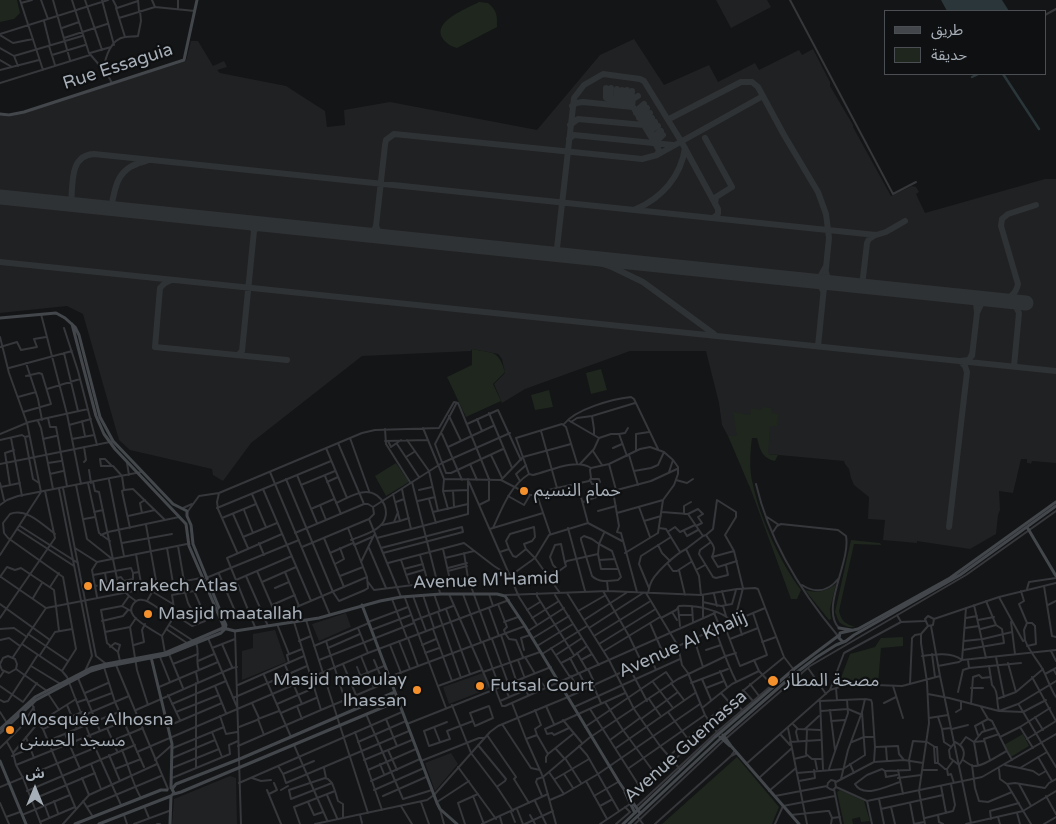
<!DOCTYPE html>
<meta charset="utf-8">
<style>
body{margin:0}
#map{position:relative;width:1056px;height:824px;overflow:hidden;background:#141516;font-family:"Varela Round","Noto Sans Arabic",sans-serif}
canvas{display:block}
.legend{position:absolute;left:884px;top:10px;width:162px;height:65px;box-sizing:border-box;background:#0f1011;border:1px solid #4b4f53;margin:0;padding:6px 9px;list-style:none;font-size:15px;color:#a6aeb7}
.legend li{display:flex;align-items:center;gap:10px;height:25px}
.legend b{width:25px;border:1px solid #4b4f53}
.north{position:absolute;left:10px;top:764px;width:50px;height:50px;-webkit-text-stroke:4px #0f1011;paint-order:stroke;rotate:0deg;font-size:14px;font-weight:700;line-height:20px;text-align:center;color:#a6aeb7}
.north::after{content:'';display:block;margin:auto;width:18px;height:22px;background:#a6aeb7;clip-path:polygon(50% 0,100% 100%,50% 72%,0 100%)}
</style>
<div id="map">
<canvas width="1056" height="824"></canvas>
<ul class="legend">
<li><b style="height:6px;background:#43474b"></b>طريق</li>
<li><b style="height:14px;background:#1e261e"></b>حديقة</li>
</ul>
<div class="north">ش</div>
</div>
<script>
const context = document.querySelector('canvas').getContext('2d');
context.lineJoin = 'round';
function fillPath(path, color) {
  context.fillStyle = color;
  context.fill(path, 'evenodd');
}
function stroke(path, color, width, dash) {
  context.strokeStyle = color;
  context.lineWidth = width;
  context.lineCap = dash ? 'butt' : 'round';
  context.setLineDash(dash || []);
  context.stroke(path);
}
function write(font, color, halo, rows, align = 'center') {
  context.font = font + ' "Varela Round","Noto Sans Arabic",sans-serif';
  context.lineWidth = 4.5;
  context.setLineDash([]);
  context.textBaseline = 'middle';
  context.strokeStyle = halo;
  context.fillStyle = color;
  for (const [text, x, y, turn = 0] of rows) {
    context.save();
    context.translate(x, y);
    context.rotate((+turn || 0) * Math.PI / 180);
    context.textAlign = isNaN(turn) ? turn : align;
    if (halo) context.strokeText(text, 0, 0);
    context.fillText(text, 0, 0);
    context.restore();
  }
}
fillPath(new Path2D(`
 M716 0H767L771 7 731 28Z
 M634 39 664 85 709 65 718 82 755 63 759 70 799 50 802 55 813 49 830 82V86L853 125V127L891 196 912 186 916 187 919 192 916 194 925 213 1045 179H1056V463L1032 461 1031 464 1029 463H1027V459H1021L1013 493 999 491 1000 510 998 515 996 534 970 549 917 541V543L883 540 885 520 868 519 869 497 854 485 851 478 849 469 845 464 844 461 768 454V439L728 436 722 425 719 403 706 351H630L525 389 502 403 494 384 505 373 502 359 498 354 472 349 471 351 362 356 251 443 223 481 213 475 212 469 130 450 119 440 83 314 67 306 0 313V115L9 117 186 61 191 41H198L213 66 224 61 227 67 217 70 220 73 286 86 325 111 327 127 345 125 344 110 390 102 537 130 600 55Z
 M346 613 351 627 319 641 312 624Z
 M275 630 286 662 242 680V651L253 648V634Z
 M483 673 489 687 488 689 449 704 443 687Z
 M451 753 458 764 435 791 425 763Z
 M230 776 236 778 237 824H172L174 799Z`), '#202123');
fillPath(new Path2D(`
 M0 0H17L20 13 14 19 0 22Z
 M479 2 488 3C498 11 497 17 497 27L457 48C454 47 450 46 447 43 425 24 466 9 479 2Z
 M472 349C494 354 498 349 505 372L493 384 501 401 466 417 447 377 472 365Z
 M601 369 607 390 591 394 586 373Z
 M549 390 553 407 535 410 531 395Z
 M763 407 771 408V413L779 414 777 426H770L768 454 778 455 775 461C762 458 760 450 757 438H752C750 454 749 469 753 485 760 518 780 562 801 590L797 599H791L751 490 728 436H737L733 412 750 415 751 408 761 410Z
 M396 463 409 482 386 496 375 476Z
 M851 540 880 543 881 545 854 544 839 611C841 621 846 624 855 627 849 628 844 626 839 622L835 612Z
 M836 584 830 609 831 619 829 620 805 590C818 593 825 592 836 584Z
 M903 637V646L881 648 878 684 857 682 839 683 850 654 875 647 881 638Z
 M1023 734 1029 746 1011 757 1004 745Z
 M737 757 779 807 772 824H662Z
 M840 790 864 801 870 821 861 822 860 817 852 819 853 824H844L837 792Z`), '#1e261e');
fillPath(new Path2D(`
 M941 0H1002L1009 11H947Z`), '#2a363a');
stroke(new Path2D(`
 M1003 74 1039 129
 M972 77 978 74`), '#2a363a', 2.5);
stroke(new Path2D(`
 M606 88V98L629 102 633 107
 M611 88 610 96 612 100
 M617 89 616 98 618 100
 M622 90 621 98 624 101
 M627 90 626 99 628 101
 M631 103 632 91
 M572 106 576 103 583 102 633 107 659 150 657 155
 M632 106 633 99 638 96
 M636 113 637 110 644 104
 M639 118 640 112 647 108
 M669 119 741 82H752L758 87 784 135 818 192 826 214 829 238 818 346
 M643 123V117L650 113
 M570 125 578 119 644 125
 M645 127 646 122 652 118
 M648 131 649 126 655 122
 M651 136V130L658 126
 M705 138 732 187 716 197 715 204
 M569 139 574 135 673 145
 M654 141V136L661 131
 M655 143 663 135
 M0 198H2
 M71 205C73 185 69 155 94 154L876 235 886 232 905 221
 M111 209C115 184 118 167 146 161
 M636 209C662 198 681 176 685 148
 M250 223 254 231 260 224
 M376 226 385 145 386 140 394 134 642 159 657 155 763 96
 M365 235 373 232 376 226 379 233 385 237
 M557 248 574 98 584 85 603 74 640 79 644 81 681 141 718 209V214L713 218
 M549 254 554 253 557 248 559 253 563 255
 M581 257 612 267 643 282 714 334
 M0 262 1056 371
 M825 268 827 276 834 283 826 286 823 291 820 285 814 281 820 277Z
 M171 280 165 283 160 288 155 347 287 360
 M862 286 867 243 869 239 875 235
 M969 297 976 302 977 313 982 302 988 299
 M1000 300C1010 299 1016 294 1018 284L1001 226 1002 219 1008 214 1036 205
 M1009 301 1015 305 1019 313 1014 366
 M238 355 242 351 254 231
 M972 356 977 313
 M949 527 967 372 965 366 960 361 969 360 972 354`), '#2f3234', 6);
stroke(new Path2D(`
 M0 197 1026 303`), '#2f3234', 15);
stroke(new Path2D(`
 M20 0 43 70
 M41 0 48 19
 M53 0 70 60
 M72 0 89 53 107 74 112 83
 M85 0 102 50
 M102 0 114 45
 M113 0 117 8 138 1
 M138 0 139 11
 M152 0 155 7
 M790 0 893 194 916 182
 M21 3 32 0
 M116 8 125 37
 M178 8V0
 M1045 15 1056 9
 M119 18 155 7 195 11
 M44 21 50 45
 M62 28 79 22
 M0 34 108 0
 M0 35 13 43 33 39
 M64 38 107 24
 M49 46 55 65
 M0 48 14 56 82 36
 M90 53 111 47
 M52 55 85 45
 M14 56 18 66
 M0 60 12 67
 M104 69C105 57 111 39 125 37 129 36 134 37 138 36L141 21 140 11
 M0 70 39 60
 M0 83 90 55
 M41 314 67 414 81 484
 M64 328 78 371 97 445
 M0 337 9 373 27 423 41 492 0 555
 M0 347 17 342 21 350 37 347 34 339 46 337
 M64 353 78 411
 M26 363 38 399 42 420
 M9 368 72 351
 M47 389 80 379
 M18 397 36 392
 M456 404 435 444 446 473H451L503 449
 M23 412 51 404 42 374 39 373 26 376
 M489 413 512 468
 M449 416 461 441
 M592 416 594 429V435
 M48 418 50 427H56L67 486
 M477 419 482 431
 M568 420 599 438 611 434H619L627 456
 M38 421 41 428 53 489
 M82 421 85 436
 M571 422 577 418 592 416 635 403
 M467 424 498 410 521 460
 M564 424C576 409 612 399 631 397L634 399 658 449
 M69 425 91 419
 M423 428 444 479 443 491 448 509
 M385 429 386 444 410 482
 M541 431 557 488
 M0 434 29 422 88 409
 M442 434 462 480
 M619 434 625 433 628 428
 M29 436 25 437 33 479 39 483
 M11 438 22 496
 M350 438 369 491
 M43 439 56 436
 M72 439 94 435
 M0 440 22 435 25 437
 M407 440 429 471 438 511
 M385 441 428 440
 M388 441 391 447 401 440
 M338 443 364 504
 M397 444 419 477
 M448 447 493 426
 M326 448 347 498
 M613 448 622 444
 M593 451 602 465
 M636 451V434L649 432
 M491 455 502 478
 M629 455 638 485
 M406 457 414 452
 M84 462 86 460 84 447
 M48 463 61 461
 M127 463 129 475
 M0 464 110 442
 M470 464 477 480
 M580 464 594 449 599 438
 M609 464 616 490
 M111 465 105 459H100L101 466H113L122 476 124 490 122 491 130 528
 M89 470 91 483
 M634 471 651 468 658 465 664 452
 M270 472 330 615
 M669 472 673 460
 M50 474 63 471
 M529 474 516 438 562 424 566 427 577 463
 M297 475 317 523
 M325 476 341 514
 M286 479 333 592 339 601 365 590 368 588 367 577 348 528
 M444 479 501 480 530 495H537L540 492 557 488 589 481 591 478 590 470 591 468
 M109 480 124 556
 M501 480 523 457 571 444
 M590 480 592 484H597L600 482 599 479H591
 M676 480 687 483 693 479
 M520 481 516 474 526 465
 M93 482 95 491 99 492 120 593
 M327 482 338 477
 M412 482 440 593
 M469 482 510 576
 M577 482 588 523
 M0 483 4 500
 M88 483 99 533 110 541
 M756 484C769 540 801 592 838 636
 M10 485 5 453 14 450
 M76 485 87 539 111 558
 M301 485 335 471
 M1 487 20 483
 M63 488 96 656 105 663
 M59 489 92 656 85 671
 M263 489 311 601
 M402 489 404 499
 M124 490 133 489 164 519
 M419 490 432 487
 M443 491 468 490
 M453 491 454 506
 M613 491 619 526 617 532 621 533 637 592
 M219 493 217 502 218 509 237 552
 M252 494 266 527
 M537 495 550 533
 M508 496 524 505 530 495
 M429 499 436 523
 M418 501 435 497
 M396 502 404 499 411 529
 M583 502 613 491 651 481 677 469
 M336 503C345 499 356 492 366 492 383 492 393 514 380 526 373 533 361 536 351 540
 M0 505 7 500 18 496 141 472
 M320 505 326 520
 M373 507 442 463 510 433
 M639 507 650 537
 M183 508 192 504
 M217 508 331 461
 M311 509 334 499
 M244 510 253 533
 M188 511 199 496 219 493 362 433 375 430 439 428 454 402 458 403 461 410 489 479V500L479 505
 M598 511 616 506
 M94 512 103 510
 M433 512 468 504
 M662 512 688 514 703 536 706 535C712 545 717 545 712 557L718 567 737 561
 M142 513 140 503 145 500
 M617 513 663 500
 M233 514 248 548
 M684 514V506L691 502
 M688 514 698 509 703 514 698 517 702 523 696 526
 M128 516 155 510
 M767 517 779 525
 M222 518 256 504
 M84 519 95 517
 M369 519 401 597
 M400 521 409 518
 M644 521 661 516
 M394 522 398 512
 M146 525 157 586
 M382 525 400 521 393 494
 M20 526 78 563
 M493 528 543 513
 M568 528 585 591
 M659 528 666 529 680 552
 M17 529 74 566
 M490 529 493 528C502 508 510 486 529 474L533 475C550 471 576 458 591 468L609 464 640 449 650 447 664 452 673 460 678 467V474L674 485 663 500 658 533 625 553
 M669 531 675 527 680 532 695 525
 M684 531 687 536 698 530
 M773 532 777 526 781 524 838 530 846 536C851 562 820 608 839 628
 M295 533 364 504H368L373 507
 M604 533 599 544 612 551 621 577 618 580C610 581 599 583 592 576L581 540V538L584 536 592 539 599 544 598 554 601 569H618
 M55 534C43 525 26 507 10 514L3 523 4 533 8 538 63 577 76 649 62 671
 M101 535 108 532 179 517
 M706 535 713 529 717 500 736 512V517L725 535 734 551 743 588 736 615 742 635
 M243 537 277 523
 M324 538 344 587
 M377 538 468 514V479
 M711 542 700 550 699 554 713 577 716 578 728 575 726 565
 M122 543 172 534
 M259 543 264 555
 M354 545 372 537
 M658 545 662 553 670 561
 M178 546 184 581
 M302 547 369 519 374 514 373 507
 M75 548 97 562 187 544
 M167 548 173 583
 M369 548 386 588
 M381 548 462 527 463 532 383 553
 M443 549 450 580
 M509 549 506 541 510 534 534 527 535 537 532 541 524 544 526 549
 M500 552 509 549 513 556 516 557 526 549 535 558 560 593
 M330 553 353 543
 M464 553 468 578 490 639
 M136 554 139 572
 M420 555 428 582
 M712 557 734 551
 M445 558 474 551
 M401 560 409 583
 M599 560 615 559
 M97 562 92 570 97 597
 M361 562 374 535
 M388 563 464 543 494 566 510 576
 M335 564 344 559 340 548
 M668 564 673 571H677L691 562
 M448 568 467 563
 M404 569 423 564
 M557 569 559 571 566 566 565 563
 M679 570 685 595
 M696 570 705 565
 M257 571 276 615
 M448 571 467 566
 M285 572 299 606
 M105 573 107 584
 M219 574 238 618 249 614
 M93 575 131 568 133 573 139 572 142 589
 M406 575 423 570
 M246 576 268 626
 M340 576 363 567
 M549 576 557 569 553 565 550 557 555 545 561 544 565 563 567 561 598 554
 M0 577 7 567 15 570 21 568 54 590 59 631
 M1 577 46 608
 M117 578 121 577 124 581 133 579V573
 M206 578 299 540
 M236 580 292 556
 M607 581 608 591
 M182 582 188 603 199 623
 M262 582 296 567
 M368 582 374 590 468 578
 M802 585C816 594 829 591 839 578
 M95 586 118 583
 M1044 586 1052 636 1056 637
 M50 587 59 573
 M275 588 289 582
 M649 588 639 564 641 556 671 537
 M1027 589 1029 582 1056 578
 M194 591 206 618 205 621 192 626 175 615 172 595Z
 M603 591 629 636 642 663
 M722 591 726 605
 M1021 591 1024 601 1019 604 1027 623H1032L1035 626 1036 644 1027 646
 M153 592 173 604
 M537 593V596L574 655
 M555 593V595L599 665
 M567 593 609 660 634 709 660 746 680 769
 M646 593 678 646 682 665 688 673 705 715 716 731
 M648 593C649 590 649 588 650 585 653 574 676 554 686 549
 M434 594 440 611
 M449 594 491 690
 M463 594 481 642
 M489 594 493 606
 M714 594 717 606
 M423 595 434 628
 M506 595 608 591 701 595 737 589 755 588 758 589 784 657 794 670
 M701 595 699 576 686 549 703 536
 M703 595V617
 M129 596 136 601
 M413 596 426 631
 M999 597 1023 641 1025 640C1029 651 1036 658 1042 668 1047 677 1050 688 1056 697
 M33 598 42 583
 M405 598 446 708
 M392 599 407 638
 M147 601 155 587
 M703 602 721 606 732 604 736 590
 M0 604 50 640
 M498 604 507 627 504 630 505 633
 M272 605 295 595
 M974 605 986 658
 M1048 605 1056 601
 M122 606 129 596 125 592
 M692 606 693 622
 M723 606 726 616
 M678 607 680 626
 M489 608 499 636
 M446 609 470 674
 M527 610 540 602
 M578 611 604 596
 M438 612 461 678
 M672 612 677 620
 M714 613 720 627
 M680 615H692
 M0 618 55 538 45 491
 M532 618 559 601
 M661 618 676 610 679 606C694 605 723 610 732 622
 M966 618 977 616
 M934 619 933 625 928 626 925 619 928 616 934 619 999 597 1056 583
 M266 620 367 577
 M306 620 368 813
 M584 620 626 593
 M978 620 994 617
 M102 621 123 616 128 610
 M413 621 453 606
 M368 622 408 607
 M504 622 518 617
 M901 622 925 621
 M1011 622 1015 654
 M650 623 663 653
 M277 624 289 654
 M169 625 192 640
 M537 625 519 597 510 576 535 558 549 535 588 523 622 541
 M931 626 940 676 971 823
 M130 627 137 670 148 705
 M255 627 227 558 282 534
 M725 627 740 666 767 655 753 613
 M358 628 368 653
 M589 628 643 593
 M965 628 979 626
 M0 629 14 628 27 637
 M166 629 187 643
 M433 629 452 681
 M715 629C722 647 727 664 736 681
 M981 629 996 625 986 601
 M371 630 411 615
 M235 631 241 824
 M528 631 564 608
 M105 632 130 627 136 618
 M505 633 509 639 516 640 523 657
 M28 634 68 661
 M501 635 516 680
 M162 636C154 631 137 622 133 615 128 608 135 598 143 600 151 601 165 614 173 619
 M162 636 175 615
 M162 636 165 653
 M594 636 649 602
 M208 638 237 707
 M408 638 418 666
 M533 638 569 616
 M492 639 508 683
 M697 639 698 643 696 645 703 667
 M730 639 758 628
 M983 639 1012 632
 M0 640 9 638 20 646
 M1025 640 1024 630 1027 623
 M299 641 311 636
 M326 641 345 700
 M399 641 410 669
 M964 641 983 639
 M483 642 499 686
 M762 642 776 637
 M196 643C200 652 195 661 199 670
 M22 644 62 671 67 677 89 734 121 805
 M222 644 232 667
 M599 644 654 610
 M134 645 144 642 142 630 145 624
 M390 645 401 673
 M422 645 436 639
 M314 646 369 623
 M537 646 573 624
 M110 647 115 643 120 645 118 652 120 661
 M212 648 235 639
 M328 648 360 634
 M551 648 570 677
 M524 650 521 638 530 635
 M706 650 721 645
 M963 650 1004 643 1002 629 996 625
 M604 651 660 617
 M1051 651 1056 661
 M118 652 107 643 101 610 122 606 131 611
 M425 653 439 648
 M577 653 587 670
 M169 654 183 688
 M542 654 587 626
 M932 654 935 677
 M40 655 55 632 72 629
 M556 655 582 638
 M361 656 373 686
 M922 656C935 654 952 652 962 660
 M13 657 46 608 201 578
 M160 657 170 682
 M525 657 534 672
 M996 657 1004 697
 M570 658 578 673
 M651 658 656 670
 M319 660 414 623
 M374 660 382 679
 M518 660 524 676
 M581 660 592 654
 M754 660 759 671
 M962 660 966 608
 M968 660 969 668 1021 663
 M198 661 214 654
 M289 663 287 655 302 649
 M561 663 571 658 587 646
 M0 664 3 658 8 656 15 659 17 664 16 669 9 673 2 670 0 665
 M173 664 198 654
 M343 664 356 695
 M116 665 168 789
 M285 665 302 704 316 698
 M31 666 59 683
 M938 666 959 662 962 660 1056 650
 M989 666 992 685C999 691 996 702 999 711L1023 712 1046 700
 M104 667 115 702 144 767
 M357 667 364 685
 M808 668 826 694
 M16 669 47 691
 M588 669 595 684
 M630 669 647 701
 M1054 670 1056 674
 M720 671 727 687
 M196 672 198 682
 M483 672 540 652
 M579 673 587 688
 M1045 674 1056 668
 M264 675 291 737
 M571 676 579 691
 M0 677 4 671
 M389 677 525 626
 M1032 677 1056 721
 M78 678 100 731
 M522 679 528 695
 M702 679 711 700
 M513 681 518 693
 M653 682 673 708
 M196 683V768
 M671 683 684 700
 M691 683 728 669
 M340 684 384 666
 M750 684 759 696
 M910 684 912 638 915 635 921 634
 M238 685 304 656
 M504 685 509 697
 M593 685 601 703
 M0 686 23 702 37 683
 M215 686 226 713
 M438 686 482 670
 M893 686 903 718
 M159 687 218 662
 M495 688 502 706H505L715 613
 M706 688 724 681
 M836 688 837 700
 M971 688H983
 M743 690 753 701
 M830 690 844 653 901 622 897 615
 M958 692 963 670 969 668
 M1016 692 1043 669
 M85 693 108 683
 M721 693 729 702
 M928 694 949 698 999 711 1018 704 1056 681
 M49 695 59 710
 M168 695 180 720
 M233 698 307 666
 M649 699 660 715
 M733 699 742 710
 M997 699 1016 692 1008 663
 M0 700 4 702 8 701 37 656
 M500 701 542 683 546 688
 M819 701 865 699 871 700 872 703 875 747 874 762
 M820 701 823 769
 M78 702 87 699
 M88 702 112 693
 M605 702 623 730 653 771
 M32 703 38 723 43 729 76 809
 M252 703 259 718
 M512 703 526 739 543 777 556 824
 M884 703 896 697
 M172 704 226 681
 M277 704 314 688
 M302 704 297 706 302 719
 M971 704 973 677 979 675 982 678 991 677
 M67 705 77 729
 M452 705 471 753 497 787 513 811
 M1019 705 1056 767
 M489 706 493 718 475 726 470 713Z
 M546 706 554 724
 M574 707 680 659
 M702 708 732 684 759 671 772 685
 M590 709 638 784
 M136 710 232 668 237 667
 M321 710 390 681
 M535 710 541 725 535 729 537 735
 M830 710 835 750
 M821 711 848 709 860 714
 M0 712 7 723
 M176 712 219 695
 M668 712 688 739
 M956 712 961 709V701
 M281 713 297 706
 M366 714 403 799 432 790
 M82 716 129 696
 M220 716 226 734 237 732
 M938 717 942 729 951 728
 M1035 717 1043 730
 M929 718 948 715
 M386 719 397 746
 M641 719 678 692
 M988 719 992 721 1000 737 1020 727 1050 708
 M563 720 582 743
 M96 721 119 712
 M831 721 845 720
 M447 722 424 731 429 746 450 739 447 731 473 721
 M982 722 985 731
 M407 724 551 667
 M502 724 531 768 540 770
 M793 724 798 729 820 730
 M168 726 222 703
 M239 727 257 720
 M434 727 440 742
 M585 727 666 672 673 682
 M1020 727 1033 748
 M107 728 117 751
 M569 728 554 735 552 733 547 734 545 729 625 693
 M788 728 807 824
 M43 729 82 712
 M797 729 796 732 798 741
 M805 729 819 716
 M942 729 944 742 950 746
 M952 729 968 725
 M807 730 806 754 812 759H822
 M212 732 222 757
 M355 732 382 810
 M65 734 80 769
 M780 734 790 745
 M264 735 258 719 279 711
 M487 735 514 774 516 777 514 779 529 803
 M978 735 975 726 988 719 981 707
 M26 737 34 758
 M1000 737 1007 751
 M526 739 537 735 548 754 546 757V762
 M1027 739 1056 721
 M610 740 640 718
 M7 742 13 753 16 765 23 778 41 824
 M358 742 406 721
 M790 742 820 740
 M852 742 864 737H874
 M955 742C966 747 966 756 959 765L950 758 949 750Z
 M294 745 327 820
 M478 745 506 779 505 781 498 786
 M960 745 966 737 974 742 984 741
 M238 746 321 710 294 622
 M579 746 587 755 619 811
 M875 747 898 746 899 754 904 760
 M886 747 887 761
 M0 748 20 728 34 707
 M173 748 224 727
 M616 748 695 693
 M556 749 564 758
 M122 750C129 766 132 783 141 798
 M388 750 397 770
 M735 750 731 756 737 753
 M137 752 368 653 509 600
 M13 753 38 723 76 699
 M548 754 573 734
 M109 755 120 781
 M12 756 86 725
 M1038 757 1052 781
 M172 758 215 740
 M565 758 581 783
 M794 759 806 756
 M815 759 817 769
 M155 760 172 745
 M364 760 412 740
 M963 760C966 762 970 765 973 766 983 767 998 755 1007 751L1012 760
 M990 760 984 739 999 734
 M314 761 283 774 286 783 409 731
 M421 761 479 738H484
 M673 761 712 726
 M938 763H935L934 747H937L938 763 945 769H947L953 761
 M91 764 101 789
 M380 764 384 774
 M746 764 830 690 849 684 902 686 940 676
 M850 764 854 773
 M16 765 125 721
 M972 765 975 788 979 801 988 802 1012 792
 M978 765 974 742 982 732 995 728
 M1005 765 1020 768 1047 752
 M278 766 283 774
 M458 767 496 819
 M172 768 219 749
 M324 768 326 778
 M629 768 705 715
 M1020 768 1033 771 1039 775 1046 771
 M115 769 141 759
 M829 769 848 713 847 700
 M947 769 948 775 951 774 954 783
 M999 769 1000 779 1007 784
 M368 770 416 749
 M898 770 903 794
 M922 770H937
 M885 771 886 777 897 775
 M549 772 564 794
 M797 773 843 769 865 755 862 712 865 699
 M564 774 573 788
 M82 778 89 795
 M172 778 230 754 229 745 238 741
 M252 778 261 781 271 780
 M759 778 792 748
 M898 778 921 775
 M555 779 589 759
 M841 779 848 750 862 712
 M371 781 420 759
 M586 781 607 819
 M799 781 815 778 814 770
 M836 782 874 762 904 760 923 763
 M900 782C887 786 863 799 855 784L867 775 882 769 885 771 910 770 909 760 913 741 927 742 935 747
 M239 783 402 712
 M332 783 328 779 325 778 289 790 291 799 332 783 335 791
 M1019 784 1031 806
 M941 786 946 813
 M0 787 143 728
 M836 787 835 781 831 780 828 783 827 787 830 789 833 790 836 787 867 801 982 777 1056 734
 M834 789 841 824
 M267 790 281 824
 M281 790 288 786
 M374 790 424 768
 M27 791 135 745
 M769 791 796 768
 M269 794 277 790 274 783
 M327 795 337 818
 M628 795 711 717 783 658
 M383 796 426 777
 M473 796 484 824
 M542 796 536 782 537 779 543 777 589 738 678 679 726 656 736 653
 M594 796 618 782
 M775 796 827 786
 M1046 796 1056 814
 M879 799 884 824
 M31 800 95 773
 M550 800 564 794 598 774 700 704
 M54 801 58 813
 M83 801 93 817
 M535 801 546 824
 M867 801 872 824
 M308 802 314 815 323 812
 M421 802 429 824
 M437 802 469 781
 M0 803 9 824
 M910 803 914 824
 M45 806 49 817
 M144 806 149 818
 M401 806 412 824
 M600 806 611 800
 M87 807 161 776
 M636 807 719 730 772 685
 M891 807 895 824
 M440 809 444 824
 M517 809 523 824
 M881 809 943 795
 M511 812 515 822
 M1017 813 1020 824
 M22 815 70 795
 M124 815 127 824
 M360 815 362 823
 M530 815 535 824
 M791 815 827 811H829L832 818 840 817
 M938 815 939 822 943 824
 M637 816 643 824
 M6 817 20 812
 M500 817 502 824
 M998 817 1000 824
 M925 818 953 811 955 805 951 784
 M991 819 990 811 1019 803
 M40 822 75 807
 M63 824 89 795 157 764
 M134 824 169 811
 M157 824H160
 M300 824 294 807 335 791 338 801 343 804V817
 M315 824 427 800 434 795 490 732 498 726 568 697 715 629 765 608
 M465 824 458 803 478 794
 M482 824 548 794
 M525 824 553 811
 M600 824 630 804
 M616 824 630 812 625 807
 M635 824 723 741 810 666 966 575 1056 511
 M655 824 731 756
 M775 824 783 806 835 796
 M831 824 832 818
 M914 824 924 822
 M925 824 919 791 929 723 927 682 921 643V634L928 626
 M966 824 1023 811 1056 791
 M1031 824 1007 784 1015 783 1045 788 1049 783 1056 779
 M1044 824 1056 817`), '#35373b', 2);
stroke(new Path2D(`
 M0 114 9 115 24 112 184 60 197 0
 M0 318 56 313 65 318 75 327 79 335 100 417 113 441 173 504 187 511V516L191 525 193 544 226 625 225 629
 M72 324 96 416 104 434 115 449 186 524 189 546 223 625V628
 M1027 527 1056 576
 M362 605 437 803 440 809 457 824
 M223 628 235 631 319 618 380 601 401 597 441 594H497L505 596 525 626 619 782 640 813
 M839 628 851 630
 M843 642 839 638 840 633 858 629 950 578 1056 502
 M151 657 172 744 171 788
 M0 729 35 697 91 668 106 664 165 653 223 628
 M0 733 36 700 91 671 104 667 166 655 221 633 225 629
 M723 735 731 746 799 824
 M720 737 730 746
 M0 761 26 824
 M172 789 176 784 242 758 395 692
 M625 792 635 813
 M174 794 181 792 398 701
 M75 824 161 790H167
 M99 824 171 796
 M170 824 171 796 174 793 172 789
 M623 824 715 737 794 669 838 636
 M629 824 721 738 792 676 817 657 836 645 846 641 854 635 960 575 1056 506`), '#43474b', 3);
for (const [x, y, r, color] of [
 [524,491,5,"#f5912d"],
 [88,586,5,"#f5912d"],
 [148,614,5,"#f5912d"],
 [773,681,6,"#f5912d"],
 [480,686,5,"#f5912d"],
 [417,690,5,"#f5912d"],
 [10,730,5,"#f5912d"]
]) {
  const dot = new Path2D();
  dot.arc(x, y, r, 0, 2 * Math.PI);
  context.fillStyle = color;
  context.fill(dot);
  stroke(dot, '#0f1011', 2);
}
write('18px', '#a6aeb7', '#0f1011', [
 ["Rue Essaguia",118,67,-18],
 ["Avenue M'Hamid",486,581,-2],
 ["Avenue Al Khalij",683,645,-24],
 ["Avenue Guemassa",686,747,-42]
]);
write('18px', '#a6aeb7', '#0f1011', [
 ["حمام النسيم",534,491],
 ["Marrakech Atlas",98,586],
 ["Masjid maatallah",158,614],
 ["Masjid maoulay",407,680,"right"],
 ["lhassan",407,701,"right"],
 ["مصحة المطار",784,681],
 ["Futsal Court",490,686],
 ["Mosquée Alhosna",20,720],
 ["مسجد الحسنى",20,741]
], 'left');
</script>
